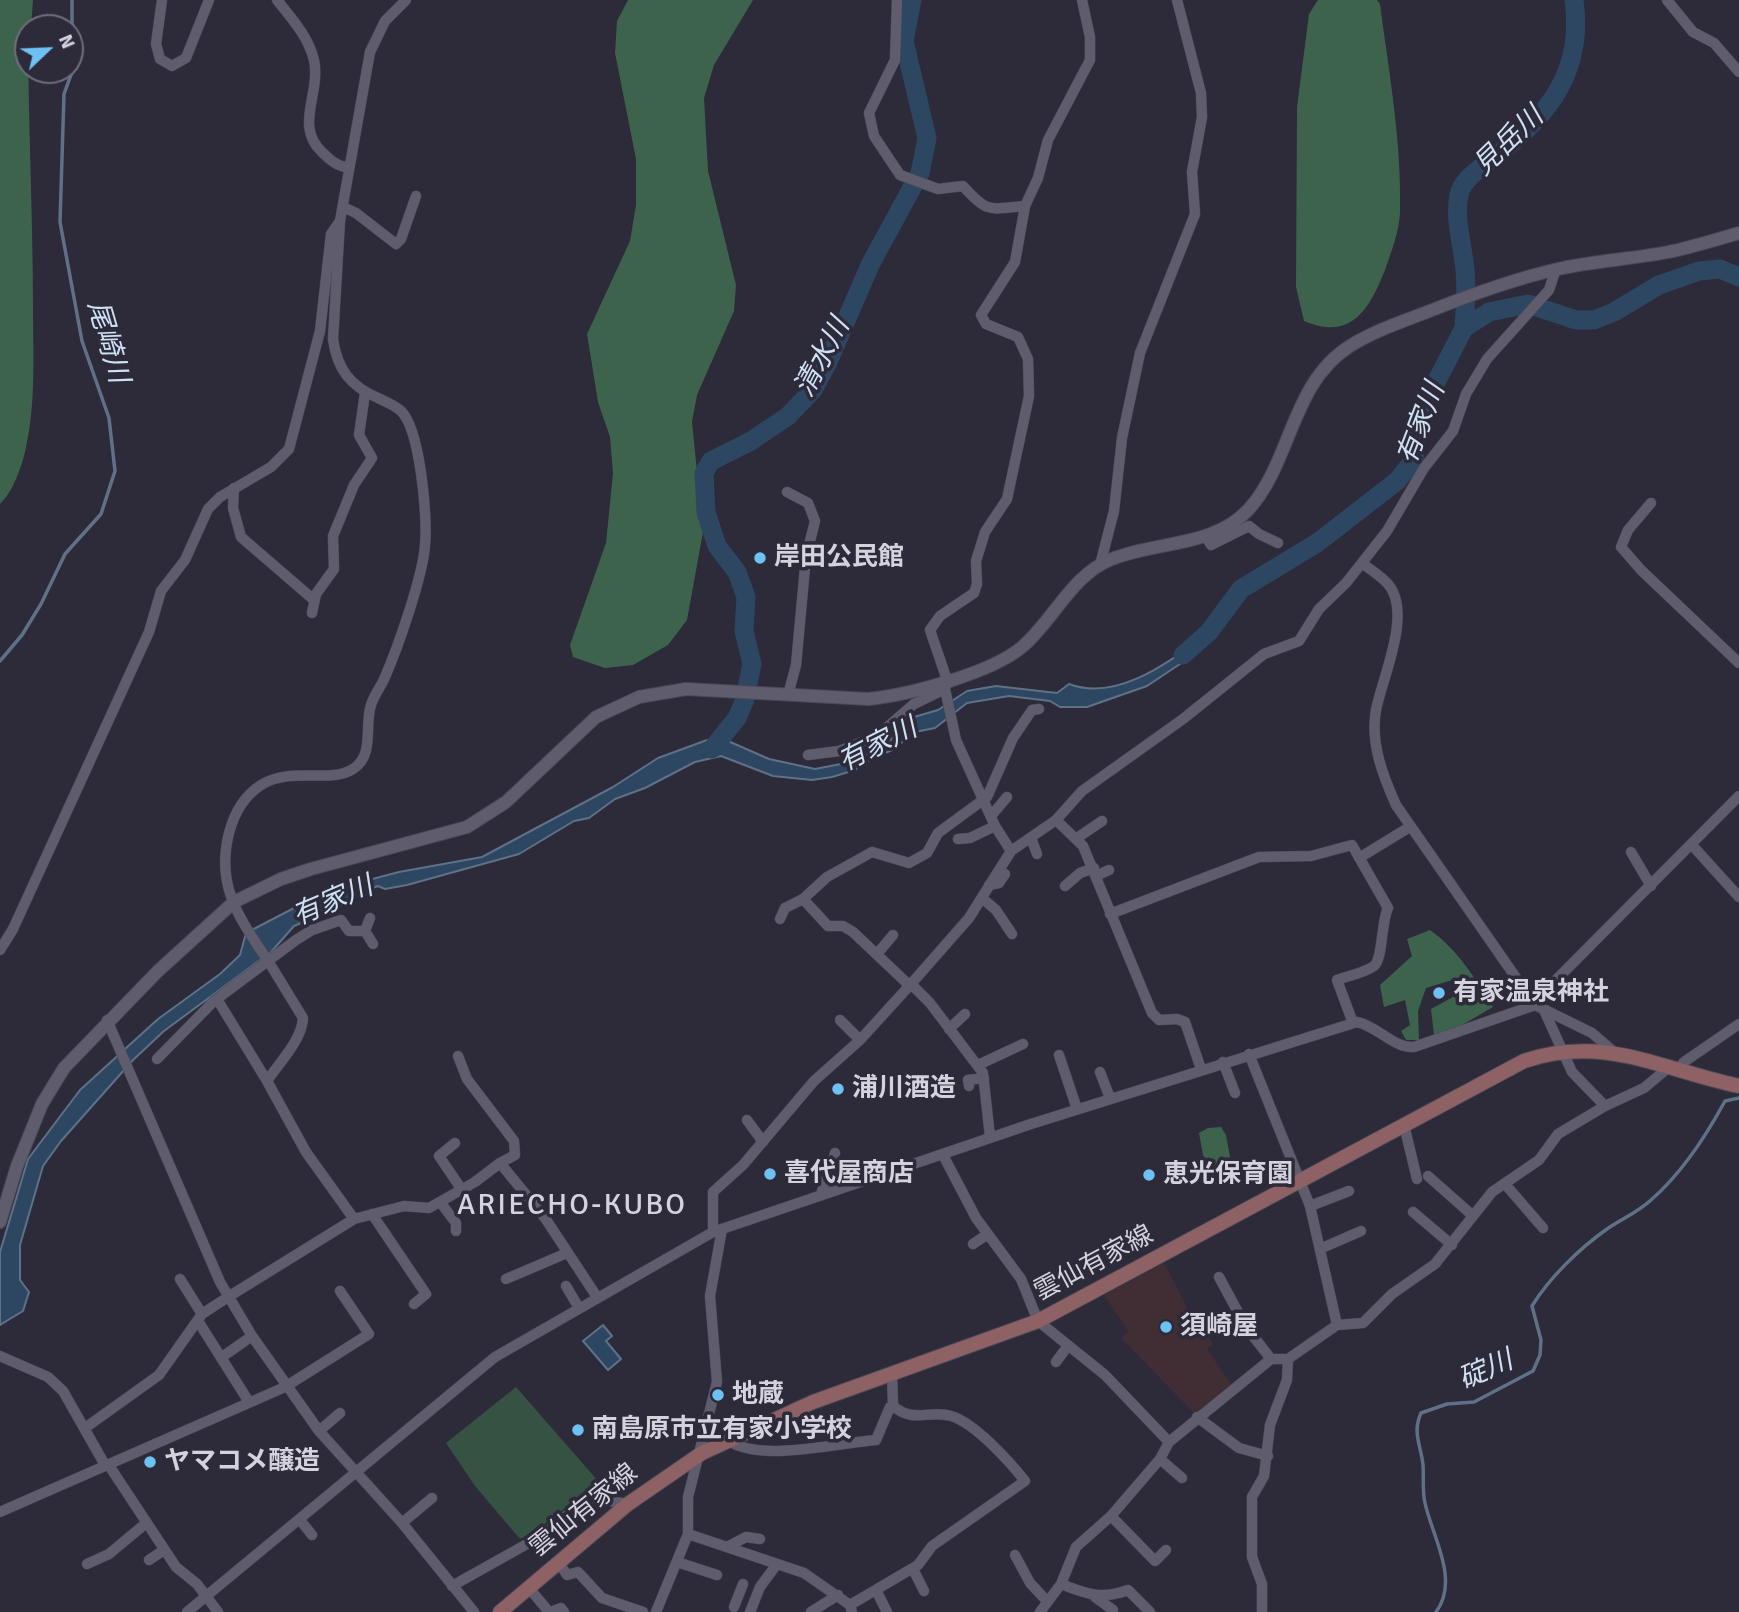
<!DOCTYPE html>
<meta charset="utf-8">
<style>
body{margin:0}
#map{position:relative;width:1739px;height:1612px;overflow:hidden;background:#2d2a3a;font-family:Signika,sans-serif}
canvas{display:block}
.north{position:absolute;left:14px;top:14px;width:70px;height:70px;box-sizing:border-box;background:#2d2a3a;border:2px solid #706d7b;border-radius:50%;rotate:67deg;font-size:19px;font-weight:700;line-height:28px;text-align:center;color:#d4d2dc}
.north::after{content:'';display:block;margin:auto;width:24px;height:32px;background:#6dc2f3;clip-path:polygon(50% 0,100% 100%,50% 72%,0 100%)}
</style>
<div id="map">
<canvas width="1739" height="1612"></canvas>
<div class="north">N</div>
</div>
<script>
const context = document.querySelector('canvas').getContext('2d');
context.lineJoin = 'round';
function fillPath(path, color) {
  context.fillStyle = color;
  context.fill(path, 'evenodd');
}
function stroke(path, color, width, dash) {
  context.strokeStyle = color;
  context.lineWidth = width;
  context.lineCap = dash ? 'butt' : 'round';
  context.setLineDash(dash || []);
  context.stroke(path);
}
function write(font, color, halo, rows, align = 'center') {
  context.font = font + ' Signika,"Noto Sans JP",sans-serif';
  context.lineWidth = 7;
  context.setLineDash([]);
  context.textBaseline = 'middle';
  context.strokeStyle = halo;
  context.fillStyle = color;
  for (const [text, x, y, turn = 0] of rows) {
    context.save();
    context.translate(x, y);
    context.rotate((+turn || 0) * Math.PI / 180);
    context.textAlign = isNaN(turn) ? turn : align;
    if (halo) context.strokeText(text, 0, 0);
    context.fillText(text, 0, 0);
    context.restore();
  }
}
fillPath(new Path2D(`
 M1164 1263 1194 1321 1201 1319 1213 1345 1207 1349 1231 1384 1195 1414 1121 1338 1128 1331 1104 1295Z`), '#412e34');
fillPath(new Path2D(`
 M516 1387 599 1482 538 1529 520 1539 475 1486 446 1443Z`), '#365242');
fillPath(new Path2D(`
 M0 0H33L31 28H28C28 119 33 215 33 309 33 354 36 402 26 447 23 464 13 492 0 504Z
 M628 0H753L714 65 704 98 708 171 736 285 734 311 697 395 692 422 703 532 687 620 668 645 633 665 605 668 573 657 570 645 606 543 613 473 610 437 598 402 587 334 630 241 636 205V159L615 53 617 21Z
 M1318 0H1377L1380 4C1389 72 1402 144 1400 213 1399 232 1391 253 1385 270 1369 310 1351 341 1304 321L1296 287 1297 107 1309 14Z
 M1430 930C1459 951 1474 977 1493 1007L1457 1028 1434 1035 1431 1009 1464 991 1459 978 1426 988 1418 1011 1419 1040H1406L1401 1031 1410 1025 1405 1000 1384 1007 1380 985 1412 956 1407 939Z
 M1221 1127 1226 1135 1233 1173 1215 1175 1203 1155 1199 1133 1208 1128Z`), '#3d634d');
const water = new Path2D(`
 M1212 631 1183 662 1147 686 1087 707H1060L1050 701 1009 696 967 703 935 728 915 732 892 750 863 763 855 770 832 777 812 780 773 776 721 756 695 762 645 788 615 799 589 818 574 821 519 854 407 885 385 889 378 886 355 895 351 902 294 926 271 952 164 1031 133 1060 61 1141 43 1166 20 1245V1280L29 1292 23 1311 0 1325V1252L28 1159 80 1090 158 1019 220 974 240 955 246 933 321 894 329 895 361 882 399 872 482 857 613 787 658 758 707 740 728 741 769 759 815 769 851 762 888 742 914 717 938 710 967 691 996 686 1057 693 1069 684C1120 703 1173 658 1212 631Z
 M603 1325 612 1336 606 1341 621 1359 608 1370 583 1341Z`);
fillPath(water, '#2d4762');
stroke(water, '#5f7187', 2);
stroke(new Path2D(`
 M0 661 22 635 41 604 65 554 101 514 115 471 109 418 82 341 60 222 64 94 72 72V0
 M1436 1612C1460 1580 1432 1536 1425 1503 1422 1490 1424 1478 1423 1465 1421 1445 1412 1433 1421 1413L1447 1404 1474 1402 1533 1371 1540 1355 1541 1340 1532 1306C1549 1278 1580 1248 1607 1229 1622 1219 1638 1212 1651 1200 1682 1173 1705 1138 1725 1101L1739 1098`), '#5f7187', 3.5);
stroke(new Path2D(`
 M1464 328C1465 309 1467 289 1465 270 1463 246 1454 219 1459 195 1462 179 1482 167 1495 157 1549 115 1584 71 1574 0
 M1183 655 1209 632 1241 589 1317 543 1397 481 1414 460 1415 443 1427 400 1464 328 1489 312 1528 304 1576 320H1594L1614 312 1659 285 1699 271 1720 269 1739 277
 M712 749 737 718 744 702 752 664 744 631 746 597 737 572 717 546 706 512 704 473 711 461 751 441 788 416 813 390 828 362 871 263 920 173 927 138 904 41 912 0`), '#2d4762', 19);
const minor = new Path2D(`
 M162 0 156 44 160 59 172 66 186 58 209 0
 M277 0C292 19 308 36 314 60 321 94 294 126 322 152 331 161 337 166 349 168
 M897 0 895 60 869 113 874 136 900 175 938 189 963 186C988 214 989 209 1025 206
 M1667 0 1693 32 1714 43 1739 72
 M343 207 356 213 396 244 401 239 416 196
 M234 488 233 508 241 537 314 600
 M787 492 808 503 815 521 806 557 796 665 788 695
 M1651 503 1628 530 1621 547 1641 570 1739 663
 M1205 536 1211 545 1249 526 1259 534 1278 543
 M1362 563C1371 570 1381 576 1388 584 1413 613 1382 678 1376 710 1370 743 1383 776 1396 805L1535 1005 1592 1033 1614 1052
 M1100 565 1114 511 1122 438 1140 353 1195 214 1192 172 1202 117 1201 93 1177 0
 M312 613 316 594 334 569 333 536 354 485 372 458 359 435 365 393
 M808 755 839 751 877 736 914 704 945 689
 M991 816 1007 797
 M1056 820 1083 846 1152 1013 1159 1020 1177 1019 1185 1022 1201 1069
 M1031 838 1037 854
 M1077 838 1102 821
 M958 839 970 838 995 826
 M1691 844 1739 897
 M1011 851 995 826 956 740 945 689 947 680 930 630 940 616 974 593 977 584 976 561 985 532 1007 499 1029 396 1028 359 1018 337 986 324 981 315 1015 262 1025 206 1038 178 1048 140 1090 60V37L1082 0
 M1631 852 1651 886
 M1359 858 1408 828
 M1096 876 1109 870
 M989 885 999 883 1005 874
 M1065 886 1080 873 1094 868
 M982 898 996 910 1012 934
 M803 899 828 926H843L853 932 910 986
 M1110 914 1259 857 1311 856 1352 845 1388 908C1381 922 1383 959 1374 966 1364 973 1348 976 1337 980L1353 1023
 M780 919 785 908 803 899 827 877 872 852 909 863 927 853 938 833 987 797 1013 738 1032 710 1039 709
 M365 931 373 944
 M0 950 13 929 149 632 161 591 185 560 208 509 220 497 271 467 289 449 320 331 331 234 340 221
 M877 954 893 935
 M911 984 930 1003 983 1073 990 1137
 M217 999 267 1081
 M1544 1010 1572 1072 1605 1106
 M107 1020 220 1282 252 1336 319 1431 402 1523 474 1612
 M840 1020 860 1040
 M949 1029 965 1014
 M1249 1054 1310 1206 1337 1325
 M1059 1055 1077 1109
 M458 1056 467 1079 514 1141 515 1155 500 1163
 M157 1059 214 1001 296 940 312 930 341 920 349 931H365L370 918
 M1223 1062 1235 1093
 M978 1065 1023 1044
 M1678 1070 1684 1062 1739 1024
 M1100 1072 1110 1098
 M969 1086 968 1080 984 1078
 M747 1120 763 1142
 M1404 1125 1417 1179
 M455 1143 439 1156 462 1190
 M943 1155 976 1218 1021 1279 1038 1321 1105 1375 1169 1442
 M1428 1176 1472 1215
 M1505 1184 1543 1228
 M821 1194 835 1153
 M440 1202 456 1223V1231
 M1310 1206 1349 1191
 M1413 1212 1452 1245
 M372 1214 426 1294 414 1304
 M354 1219 306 1152 267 1081C279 1063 302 1040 303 1018 292 1000 281 982 270 964 241 920 215 888 229 833 234 814 244 796 261 785 292 766 330 784 353 769 375 755 364 726 371 705 374 695 381 687 385 677 398 647 423 576 425 545 428 518 420 429 401 411 394 405 386 402 378 398 350 386 337 369 333 339L340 221 370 52 385 21 406 0
 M713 1232V1192L743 1165 814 1081 860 1040 911 984 969 918 1011 851 1056 820 1082 791 1183 719 1264 654 1299 641 1319 609 1346 583 1387 531 1424 468 1453 431 1466 394 1487 359 1549 290 1556 269
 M973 1244 988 1234
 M1322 1248 1361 1231
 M1219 1277 1246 1327 1271 1359
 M180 1279 202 1314
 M506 1279 567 1253
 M566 1286 579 1308
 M198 1321 249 1402
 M0 1356 48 1377 63 1391 105 1465
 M222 1357 252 1336
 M1056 1362 1067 1347
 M1197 1417 1239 1448 1268 1456
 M85 1428 159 1375 202 1314 228 1297 354 1219 404 1206 429 1208 475 1182 500 1163 545 1218 597 1297
 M319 1431 340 1413
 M727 1440C760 1463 836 1443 876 1440L890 1407 893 1406
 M1160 1459 1182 1478
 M108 1464 176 1567 197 1584 218 1612
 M0 1512 285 1387 369 1334 340 1291
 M1111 1516 1155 1561 1166 1550
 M300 1520 312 1535
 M402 1523 432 1498
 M688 1534 804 1573 850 1605 852 1612
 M727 1547 746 1537 760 1539
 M1015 1555 1030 1583 1047 1601
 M149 1560 164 1550
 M677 1562 717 1575
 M559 1563 567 1575 578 1572 602 1598 643 1612
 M87 1564 109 1554 145 1524
 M913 1569 924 1591
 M1061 1584C1086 1594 1102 1600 1128 1590L1150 1612
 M452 1586 543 1535 573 1510 609 1501 628 1504
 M529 1588 549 1612
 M876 1590 887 1612
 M1095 1597 1113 1610
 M850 1605 918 1565 932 1546 1025 1481C1009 1461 975 1423 951 1416 930 1409 914 1424 893 1406L892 1373
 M734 1607 743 1584
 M187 1612 495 1357 713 1232 1031 1124 1357 1022C1377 1026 1395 1049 1414 1047L1535 1005 1544 992 1739 796
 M551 1612 561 1608 564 1612
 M656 1612 688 1534V1497L717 1382 710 1296 722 1229
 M750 1612 760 1587 777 1564
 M811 1612 838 1595
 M1040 1612 1061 1584 1076 1547 1111 1516 1160 1459 1169 1442 1271 1359H1288L1337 1325 1363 1323 1392 1294 1435 1264 1492 1192 1539 1160 1558 1134 1605 1106 1644 1088 1669 1067
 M1262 1612V1584L1252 1557V1497L1264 1476 1270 1425 1287 1380 1288 1359`);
const tertiary = new Path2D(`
 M0 1222 17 1166 42 1104 64 1068 158 971 234 902 281 879 311 869 467 827 506 802 596 717 639 697 686 689 868 699C909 695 991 673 1022 647 1054 620 1071 575 1112 559 1156 541 1215 547 1249 509 1292 461 1291 383 1350 346 1374 331 1401 322 1427 312 1470 295 1513 279 1558 269 1597 260 1638 259 1678 250 1698 245 1719 239 1739 233`);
const secondary = new Path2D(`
 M500 1612 628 1504 702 1453 813 1402 1038 1321 1524 1061C1605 1034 1662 1070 1739 1086`);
stroke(minor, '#4b4855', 11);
stroke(tertiary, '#4b4855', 14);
stroke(secondary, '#4b4855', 16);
stroke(minor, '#5f5c6e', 10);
stroke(tertiary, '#5f5c6e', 12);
stroke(secondary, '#8e6264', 14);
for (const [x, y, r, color] of [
 [760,558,7,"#6dc2f3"],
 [1439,993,7,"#6dc2f3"],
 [838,1089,7,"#6dc2f3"],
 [770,1174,7,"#6dc2f3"],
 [1149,1175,7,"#6dc2f3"],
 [1166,1327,7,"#6dc2f3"],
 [718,1395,7,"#6dc2f3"],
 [578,1430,7,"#6dc2f3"],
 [150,1462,7,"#6dc2f3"]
]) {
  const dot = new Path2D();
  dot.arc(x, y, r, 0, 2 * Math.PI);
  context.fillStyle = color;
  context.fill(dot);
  stroke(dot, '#2d2a3a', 2.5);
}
write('bold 26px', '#d4d2dc', '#2d2a3a', [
 ["岸田公民館",774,558],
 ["有家温泉神社",1453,993],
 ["浦川酒造",852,1089],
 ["喜代屋商店",784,1174],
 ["恵光保育園",1163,1175],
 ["須崎屋",1180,1327],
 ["地蔵",732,1395],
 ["南島原市立有家小学校",592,1430],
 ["ヤマコメ醸造",164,1462]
], 'left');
write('26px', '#d4d2dc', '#2d2a3a', [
 ["雲仙有家線",1094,1264,-28],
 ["雲仙有家線",584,1511,-39]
]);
write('italic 28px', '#cee1f5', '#2d2a3a', [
 ["見岳川",1509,142,-44],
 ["尾崎川",107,342,74],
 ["清水川",823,358,-62],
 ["有家川",1422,424,-69],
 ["有家川",878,746,-27],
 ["有家川",333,902,-23],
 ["碇川",1486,1371,-24]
]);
context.letterSpacing = '2px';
write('30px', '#d4d2dc', '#2d2a3a', [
 ["ARIECHO-KUBO",572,1206]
]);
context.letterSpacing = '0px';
</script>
